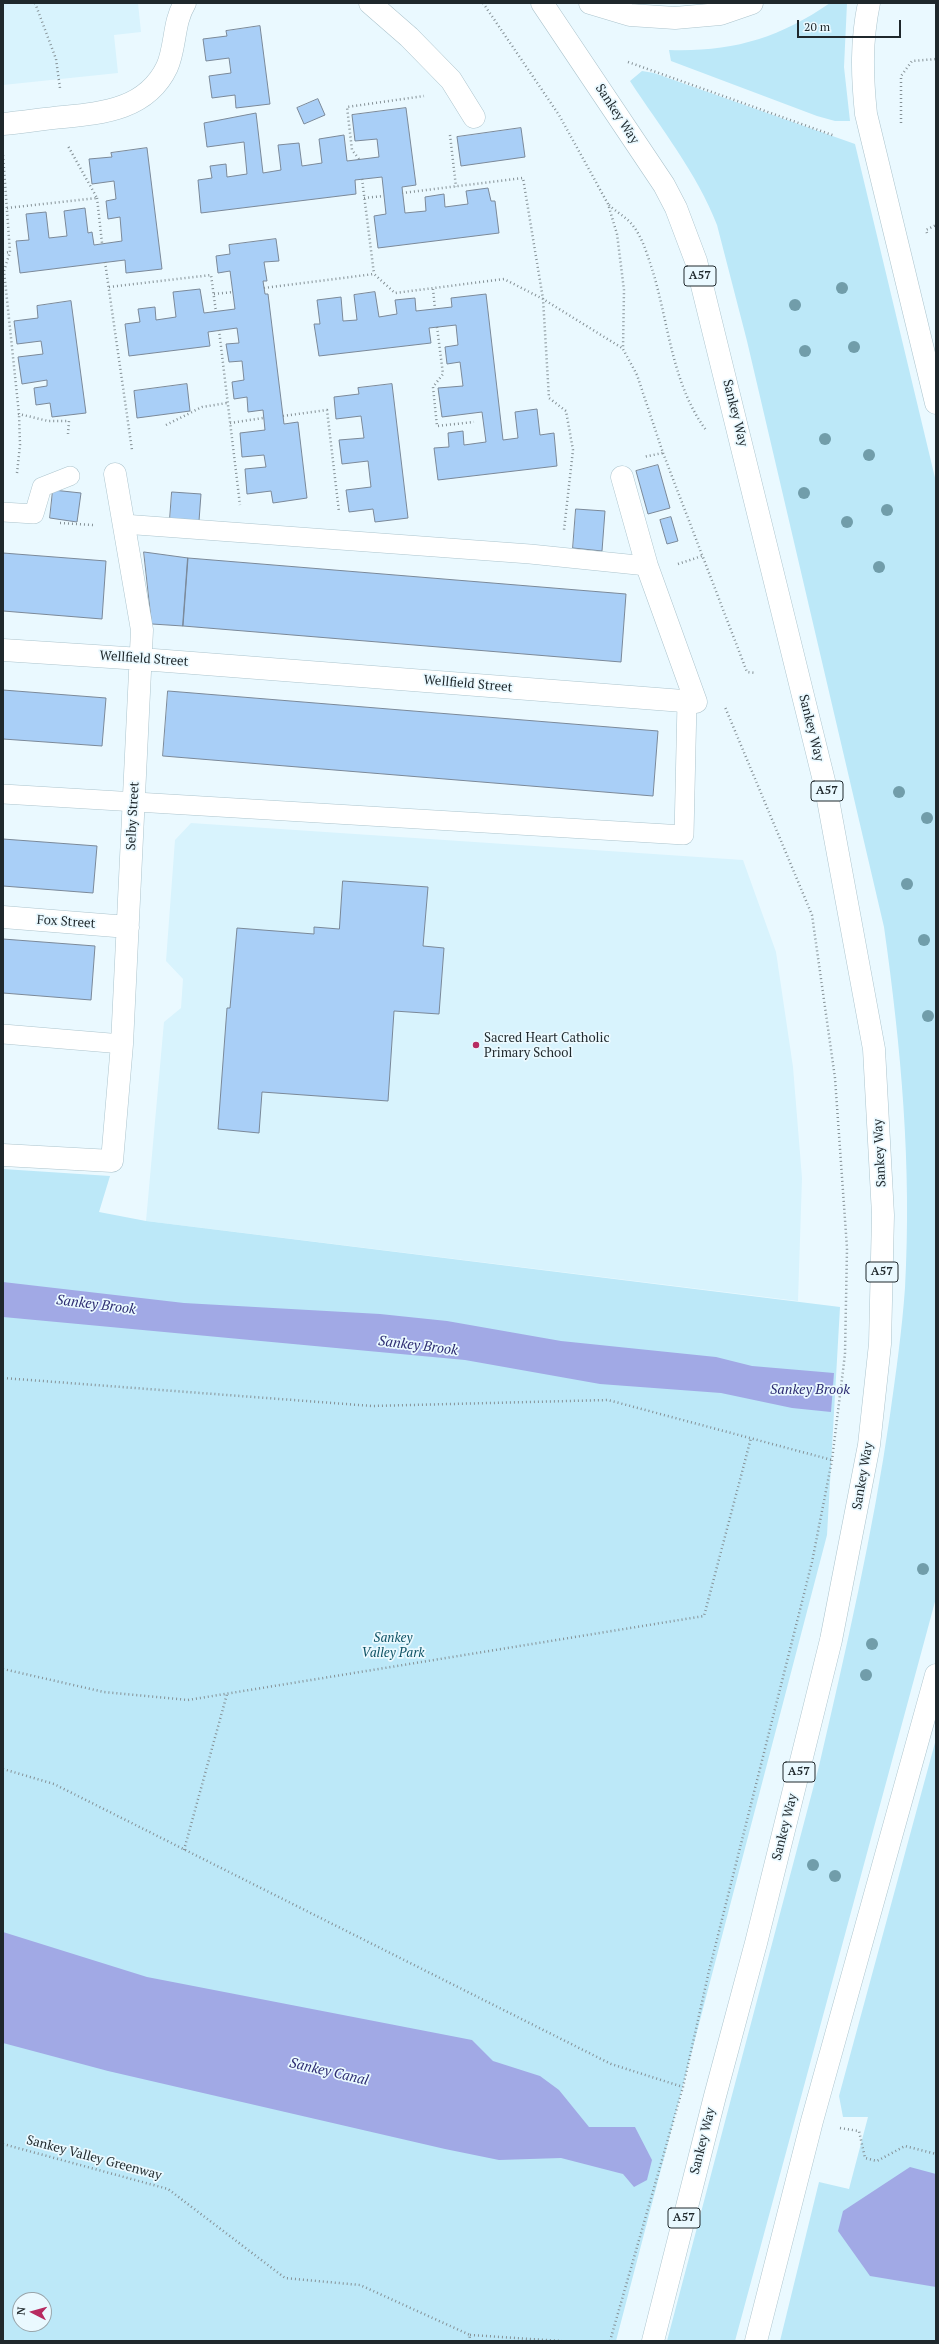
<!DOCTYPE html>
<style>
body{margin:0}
#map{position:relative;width:939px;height:2344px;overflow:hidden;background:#eaf9ff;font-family:"PT Serif",serif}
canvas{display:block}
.frame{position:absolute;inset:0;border:4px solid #1f282c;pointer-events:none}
.north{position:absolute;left:12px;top:2292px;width:40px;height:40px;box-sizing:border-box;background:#eaf9ff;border:1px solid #99a5ab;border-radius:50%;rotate:276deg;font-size:11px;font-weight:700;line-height:16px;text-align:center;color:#1f282c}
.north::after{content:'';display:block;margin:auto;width:14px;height:18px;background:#b72b61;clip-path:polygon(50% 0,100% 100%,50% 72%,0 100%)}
.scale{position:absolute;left:797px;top:20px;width:104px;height:18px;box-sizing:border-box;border:2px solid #1f282c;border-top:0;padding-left:5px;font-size:12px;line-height:14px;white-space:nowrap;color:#1f282c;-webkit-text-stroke:3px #eaf9ff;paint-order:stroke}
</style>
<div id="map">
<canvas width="939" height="2344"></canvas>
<div class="frame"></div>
<div class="north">N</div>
<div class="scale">20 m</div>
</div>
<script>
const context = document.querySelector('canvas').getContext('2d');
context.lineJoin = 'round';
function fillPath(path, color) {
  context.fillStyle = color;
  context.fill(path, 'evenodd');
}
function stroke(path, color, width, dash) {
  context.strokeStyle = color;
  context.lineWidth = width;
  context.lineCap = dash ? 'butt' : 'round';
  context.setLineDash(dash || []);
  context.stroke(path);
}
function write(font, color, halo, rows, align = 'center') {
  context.font = font + ' "PT Serif",serif';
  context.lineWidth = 3.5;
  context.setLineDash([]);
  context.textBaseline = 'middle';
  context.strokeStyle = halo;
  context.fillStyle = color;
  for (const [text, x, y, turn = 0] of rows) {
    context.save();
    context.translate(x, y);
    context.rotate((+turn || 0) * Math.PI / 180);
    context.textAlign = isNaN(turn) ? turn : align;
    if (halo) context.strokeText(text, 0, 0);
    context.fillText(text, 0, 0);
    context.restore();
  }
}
fillPath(new Path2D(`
 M3 3H138L141 32 114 35 118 73 3 85Z
 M191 823 743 860 776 952 793 1067 802 1178 798 1301 146 1221 164 1022 181 1008 183 979 166 961 175 840Z`), '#d8f3fd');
fillPath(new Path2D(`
 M830 3H847L844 67 850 121H835L817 116 671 61 669 50C731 52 778 39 830 3Z
 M642 71 654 73 855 144 936 482V1598L735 2341H667L819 1766C846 1650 873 1533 890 1415 896 1373 902 1330 905 1288 912 1166 901 1047 884 927L747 341 717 225C697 173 660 127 630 81Z
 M3 1169 110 1176 99 1212 146 1221 840 1307 827 1535 616 2341H3ZM20 2300H44V2324H20Z
 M936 1739V2341H780L819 2182 849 2189 868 2117H843L839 2096Z`), '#bce8f8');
fillPath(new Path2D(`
 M3 1282 184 1303 380 1314 447 1321 561 1341 716 1357 752 1366 834 1373 831 1412 792 1408 721 1393 600 1384 465 1360 3 1317Z
 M3 1932 147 1977 472 2040 493 2061 540 2076 559 2090 589 2127H635L652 2160 647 2180 634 2187 623 2174 561 2158 499 2160 445 2149 108 2071 3 2043Z
 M910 2167 936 2174V2287L870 2276 838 2231 843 2211Z`), '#a1a9e5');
const building = new Path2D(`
 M260 26 270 104 236 108 235 95 212 98 209 76 231 73 229 58 206 61 203 39 227 36 226 31Z
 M318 99 325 115 304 124 297 108Z
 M406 108 416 185 402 187 405 213 426 211 425 197 444 194 445 207 468 204 466 191 488 188 491 201H495L499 233 378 248 374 216 386 214 382 177 355 180 356 194 201 213 198 180 212 178 210 166 226 164 227 177 247 174 244 142 207 147 204 123 256 113 263 173 281 170 278 145 299 143 302 166 322 163 319 139 344 135 347 161 379 157 377 139 355 141 352 115Z
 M521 128 525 157 461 166 457 137Z
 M147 148 162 269 126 273 125 260 20 273 16 241 29 240 26 214 46 212 49 238 67 236 64 211 85 208 88 233 92 232 94 245 122 241 120 217 108 219 106 201 116 199 114 181 92 184 89 159 112 157 111 153Z
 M276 239 279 261 264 262 267 281H263L265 294H268L284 424 298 422 307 498 273 503 271 491 247 494 245 469 266 467 264 455 242 457 240 433 265 430 263 410 248 412 247 397 234 399 232 382 244 380 242 361 229 362 226 344 239 343 237 328 208 332 210 346 129 356 125 324 140 322 138 309 155 307 156 320 176 317 173 292 200 289 204 313 235 309 230 271 218 273 216 256 230 254 229 245Z
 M375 292 379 317 397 314 395 300 415 298 416 311 452 307 451 298 486 294 503 440 518 438 515 412 537 409 540 435 554 433 557 466 438 480 434 448 449 447 448 433 463 431 464 445 486 442 482 412 442 417 438 388 463 386 460 362 447 364 445 347 458 345 456 325 429 328 431 343 319 356 314 324H320L317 300 341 297 343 321 357 320 354 295Z
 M71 301 86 413 52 417 50 403 36 405 34 388 47 386V380L22 384 18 357 43 354 41 341 17 344 14 321 38 318 37 306Z
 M187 384 190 411 137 418 134 391Z
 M392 384 408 518 375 522 373 509 349 512 346 490 371 487 368 461 342 464 339 440 364 438 361 416 336 419 334 397 359 394 358 388Z
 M658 465 670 508 648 514 636 471Z
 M53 490 81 493 77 522 50 518Z
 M172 492 201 494 199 521 170 519Z
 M576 509 605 511 602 551 573 548Z
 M671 517 678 541 667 544 660 520Z
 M144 552 188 558 183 626 152 624Z
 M3 553 106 561 102 619 3 611Z
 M188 558 626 594 621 662 183 626Z
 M3 690 106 698 102 746 3 739Z
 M168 691 658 731 653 796 163 756Z
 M3 839 97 846 93 893 3 886Z
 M343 881 428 887 423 946 444 948 439 1014 394 1011 388 1101 262 1092 259 1133 218 1129 227 1008H230L237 928 314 934V927L339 929Z
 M3 939 95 946 91 1000 3 993Z`);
fillPath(building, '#a9cff7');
stroke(building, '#7b8999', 1);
const lane = new Path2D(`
 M3 512 34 514 42 487 70 476
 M123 524 530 554 647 566
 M3 794 684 835 687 702
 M3 1034 122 1044`);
const street = new Path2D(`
 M370 3 409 37 451 80 474 117
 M3 124C23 122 43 119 63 117 104 113 147 109 167 67 176 47 173 22 185 3
 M3 650 141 659 696 702 647 566 622 477
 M3 917 128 927
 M3 1155 112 1161 122 1044 142 630 115 474`);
const highway = new Path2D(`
 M542 3 664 185 676 208 696 261 826 789 874 1049 883 1215 880 1344 869 1445 831 1640 756 1943 715 2096 653 2341
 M590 3 630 15 675 18 720 14 752 3
 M869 3C861 41 862 76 866 114L936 403
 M756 2341 812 2121 936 1675`);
stroke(lane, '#acc4cd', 20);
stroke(street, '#acc4cd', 23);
stroke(highway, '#acc4cd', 23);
stroke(new Path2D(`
 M35 3 56 59 60 88
 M483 3 559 115 608 204 617 234 624 290 623 349 637 375 663 453 643 457
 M628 62 835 136
 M901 123V76L912 61 936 59
 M450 135 456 187
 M3 155 10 252 4 271 19 414 48 421H69L68 434
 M359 159 352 150 347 107 424 96
 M362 179 374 274
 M402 193 523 178 543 299 549 398 566 411 573 450 564 530
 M97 198 102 243
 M364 198 384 196
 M609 205C616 212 628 218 634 227 643 239 648 257 653 272 669 325 672 384 706 430
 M7 208 97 198 68 146
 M927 233 926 230 936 225
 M3 253 10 252
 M105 262 132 450
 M109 287 211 275 216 312
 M264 288 374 274 395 293 504 279 543 299 622 348
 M433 289 435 309
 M214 294 233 292
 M437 327 443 374 433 387 437 426 474 422
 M219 330 240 505
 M283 416 327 410 339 512
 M230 423 263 418
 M166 425 202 407 227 403
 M663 453 747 672 756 673
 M17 473 20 445 19 414
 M60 523 93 525
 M678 564 702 556
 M3 1378 372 1406 608 1400 832 1460
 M3 1669 104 1692 188 1700 704 1616 751 1438
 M3 1769 54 1784 611 2064 683 2087
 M184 1850 227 1694
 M840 2128 859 2131 865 2158 877 2161 905 2146 936 2154
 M3 2144 168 2189 285 2278 360 2285 470 2335 469 2341
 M470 2335 562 2341
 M610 2341 683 2087 709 1971 812 1562 832 1460 845 1354 847 1248 835 1078 812 915 725 707`), '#859196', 2.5, [1, 3]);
stroke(lane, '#fff', 19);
stroke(street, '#fff', 22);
stroke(highway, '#fff', 22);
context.fillStyle = '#719daa';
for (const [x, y] of [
 [842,288],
 [795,305],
 [854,347],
 [805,351],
 [825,439],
 [869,455],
 [804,493],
 [887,510],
 [847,522],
 [879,567],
 [899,792],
 [927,818],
 [907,884],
 [924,940],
 [928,1016],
 [923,1569],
 [872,1644],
 [866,1675],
 [813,1865],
 [835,1876]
]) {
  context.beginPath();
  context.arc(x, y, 6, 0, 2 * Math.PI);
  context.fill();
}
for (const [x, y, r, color] of [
 [476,1045,4,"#b72b61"]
]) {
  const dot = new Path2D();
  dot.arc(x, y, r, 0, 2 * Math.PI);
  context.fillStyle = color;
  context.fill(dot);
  stroke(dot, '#eaf9ff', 1.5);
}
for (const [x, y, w] of [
 [700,276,32],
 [827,791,32],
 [882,1272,32],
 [799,1772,32],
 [684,2218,32]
]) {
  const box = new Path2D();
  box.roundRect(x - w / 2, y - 10, w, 20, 3);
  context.fillStyle = '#eaf9ff';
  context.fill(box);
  stroke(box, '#1f282c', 1);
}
write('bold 12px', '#1f282c', null, [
 ["A57",700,276],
 ["A57",827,791],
 ["A57",882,1272],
 ["A57",799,1772],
 ["A57",684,2218]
]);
write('13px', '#1f282c', '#eaf9ff', [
 ["Sankey Way",617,114,57],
 ["Sankey Way",735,413,76],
 ["Wellfield Street",144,659,4],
 ["Wellfield Street",468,684,5],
 ["Sankey Way",811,728,76],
 ["Selby Street",133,816,-87],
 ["Fox Street",66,922,4],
 ["Sankey Way",880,1153,-93],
 ["Sankey Way",863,1476,-80],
 ["Sankey Way",785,1827,-76],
 ["Sankey Way",703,2141,-76],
 ["Sankey Valley Greenway",94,2158,15]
]);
write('13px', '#1f282c', '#eaf9ff', [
 ["Sacred Heart Catholic",484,1038],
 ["Primary School",484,1053]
], 'left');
write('italic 13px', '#0e5265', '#eaf9ff', [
 ["Sankey",393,1638],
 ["Valley Park",393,1653]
]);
write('italic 14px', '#2c2b71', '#eaf9ff', [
 ["Sankey Brook",96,1305,7],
 ["Sankey Brook",418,1346,7],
 ["Sankey Brook",810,1390],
 ["Sankey Canal",329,2072,13]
]);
</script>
